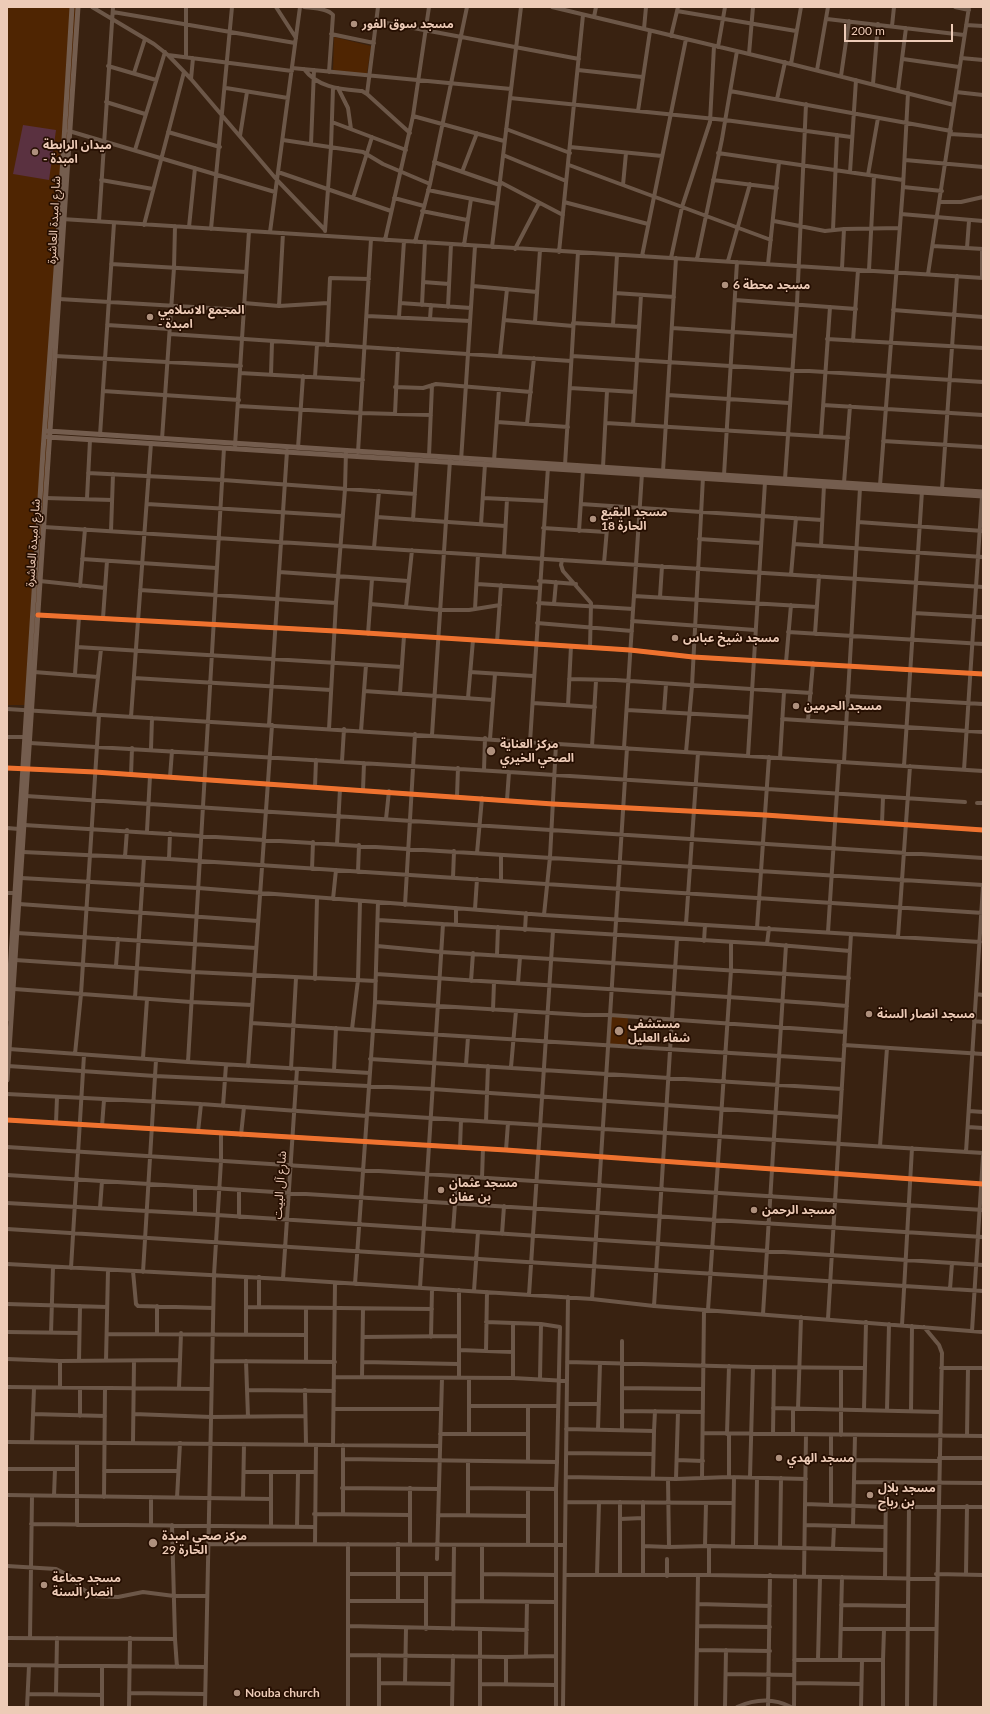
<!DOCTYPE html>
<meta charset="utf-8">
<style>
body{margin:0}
#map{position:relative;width:990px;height:1714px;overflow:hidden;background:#392211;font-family:Lato,sans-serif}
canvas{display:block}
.frame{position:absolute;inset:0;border:8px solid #edcbb7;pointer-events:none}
.scale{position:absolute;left:844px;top:24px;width:109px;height:18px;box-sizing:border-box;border:2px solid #edcbb7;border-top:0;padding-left:5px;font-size:12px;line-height:14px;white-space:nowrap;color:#edcbb7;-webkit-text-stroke:3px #250e01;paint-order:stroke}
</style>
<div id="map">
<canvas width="990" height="1714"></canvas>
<div class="frame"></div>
<div class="scale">200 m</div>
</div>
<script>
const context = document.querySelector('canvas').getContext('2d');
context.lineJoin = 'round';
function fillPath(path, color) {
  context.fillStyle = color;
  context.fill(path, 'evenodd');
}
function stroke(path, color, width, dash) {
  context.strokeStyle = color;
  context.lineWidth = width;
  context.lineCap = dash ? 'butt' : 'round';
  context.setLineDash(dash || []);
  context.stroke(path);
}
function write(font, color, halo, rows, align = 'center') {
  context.font = font + ' Lato,"Noto Sans Arabic",sans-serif';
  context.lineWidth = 3.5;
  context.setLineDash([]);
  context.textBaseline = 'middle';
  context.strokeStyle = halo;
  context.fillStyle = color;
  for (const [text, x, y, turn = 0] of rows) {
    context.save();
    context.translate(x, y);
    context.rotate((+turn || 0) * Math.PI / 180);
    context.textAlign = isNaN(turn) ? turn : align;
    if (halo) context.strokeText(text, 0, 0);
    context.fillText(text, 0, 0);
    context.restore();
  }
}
fillPath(new Path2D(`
 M7 7H77L33 705H7Z
 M334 37 371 46 367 74 333 71Z
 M610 1016 628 1017 627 1045 609 1044Z`), '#4f2502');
fillPath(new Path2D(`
 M23 125 56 130 49 180 13 174Z`), '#5a3140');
stroke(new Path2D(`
 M92 7 154 44 168 55 191 79 277 180 325 230
 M276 7 296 38
 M304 7C312 8 328 8 333 15L329 72
 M552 7 791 64 954 105
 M955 7 969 10
 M677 11 796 31
 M113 12 295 43
 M594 17 596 7
 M827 19 964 35
 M376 21 579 59
 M966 25 983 26
 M892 26 894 7
 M644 29 646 7
 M331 34 374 43
 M671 36 678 7
 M718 47 725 7
 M749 54 753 7
 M168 55 292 71
 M186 57V7
 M961 58 983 60
 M903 59 959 67
 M791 64 801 7
 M108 66 156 80
 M292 68 511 89
 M304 69C318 88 341 89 362 91L367 94 410 133
 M578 70 642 77
 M817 70 828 7
 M134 73 145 39
 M841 76 849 21
 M191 79 193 58
 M873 84 878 24
 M226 88 288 98
 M338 88 348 108 351 129
 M898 90 906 28
 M730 91 951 131
 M956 92 983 95
 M367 94 378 7
 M510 98 725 120 851 137
 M777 99 785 62
 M106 102 145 114
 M638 111 650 31
 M413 116 504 141
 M332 122 406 150
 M506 129 570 153
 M69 131 275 192
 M168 132 220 147
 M950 134 983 136
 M240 136 247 92
 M283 140 363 152 383 164 430 184
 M311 144 314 70
 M570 147 662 156
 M135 150 165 52
 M718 153 903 180
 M503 155 566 181
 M905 160 983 167
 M434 162 500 185
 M569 165 771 240
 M278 172 391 211
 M462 172 477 133
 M850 172 856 80
 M868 175 878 118
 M101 180 153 189
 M713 180 777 188
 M500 182 563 215
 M623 185 626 153
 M903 187 942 191
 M428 190 497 204
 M353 198 372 137
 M394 198 424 206
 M564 202 648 224
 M940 202H961L983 197
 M422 211 467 220
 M901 214 983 221
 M62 219 983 278
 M99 221 113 7
 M774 221 825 231 844 229 900 228
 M144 225 184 72
 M189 227 195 168
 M211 229 232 7
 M833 230 837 135
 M325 231 331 147 333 88
 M270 232 300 7
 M385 240 413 116 429 7
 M415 242 430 184 467 7
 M464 245 471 199
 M933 246 983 249
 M492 247 521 7
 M967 248 969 221
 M515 249 539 203
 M559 252 583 15
 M642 256 686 39
 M671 258 682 207 710 122 714 46
 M697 259 722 139 737 51
 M728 261 750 184
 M111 264 246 272
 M768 264 779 162
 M842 268 844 229
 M869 270 874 176
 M928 274 969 7
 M982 278V249
 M423 282 449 284
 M473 286 537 292
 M615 293 674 297
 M59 299 244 310
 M735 300 856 309
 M244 303 279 306 328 303
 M400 303 471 308
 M422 305 425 242
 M279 306 283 233
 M448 307 451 244
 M893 310 983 317
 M367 316 470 321
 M399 317 404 241
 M430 319 431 305
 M504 320 573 326
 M535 322 540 250
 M573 323 639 327
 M107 325 170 329
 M613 325 617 255
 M672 328 794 336
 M170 334 571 361
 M827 339 983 348
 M853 341 858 270
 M327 345 330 278 369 279
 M55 356 241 366
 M500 356 507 289
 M572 356 983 382
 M240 373 363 380
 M271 374 272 342
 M315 377 317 345
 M395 387 423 388 436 384 531 392
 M570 388 635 392
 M103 391 239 400
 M668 395 789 403
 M823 405 983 415
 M238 406 361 413 431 415
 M395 414 398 349
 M497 422 568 427
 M606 423 848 438
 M527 424 534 358
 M633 425 641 295
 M100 435 114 223
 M821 436 830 307
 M162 439 174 268 175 226
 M883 441 983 447
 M235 446 249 231
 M298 448 303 376
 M358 452 371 239
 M429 456 432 385
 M461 461 475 246
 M494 461 499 389
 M565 465 578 252
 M603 467 607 391
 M663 471 676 258
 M88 473 223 480 415 494
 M724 475 737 262
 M785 479 797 304 806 104
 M844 483 850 406
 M880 485 903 187 908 93
 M942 489 957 276
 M46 498 112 500
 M87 498 90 440
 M483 498 545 501
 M147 504 343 516
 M581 504 822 520
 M377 517 505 526
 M413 520 417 460
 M858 522 983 531
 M481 524 485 464
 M44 527 983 587
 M543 528 606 532
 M111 531 113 474
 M579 531 583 470
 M699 539 761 543
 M794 544 983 557
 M821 546 824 485
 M374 548 379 491
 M504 556 507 499
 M82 559 216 568
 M562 560 561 565 563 571 591 603 590 648
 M604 563 609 506
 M279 572 408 581
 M791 575 796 518
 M40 581 105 588
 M539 581 576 584
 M477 584 539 588
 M80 586 85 529
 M140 590 336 603
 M634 596 817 607
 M660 597 662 566
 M538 603 633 609
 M370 604 440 610H469L500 605
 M554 604 556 582
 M406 607 412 550
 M475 609 478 555
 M914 613 983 617
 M38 615 335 631 630 650 693 657 983 674
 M103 618 107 561
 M632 621 755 630
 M537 623 632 631
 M788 632 983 644
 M368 634 372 579
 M815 634 819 576
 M497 642 501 585
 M77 647 402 667
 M786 662 791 605
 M34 672 98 677
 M470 672 533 676
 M75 674 79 617
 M134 678 331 690
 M569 679 615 680 811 693
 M364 691 493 700
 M400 693 404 636
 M847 696 983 704
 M468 698 473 640
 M533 703 595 707
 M568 705 571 646
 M7 709 983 771
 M627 710 749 717
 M664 712 666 684
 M94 714 101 649
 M131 717 151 443
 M782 719 983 732
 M808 720 813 663
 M269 725 287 451
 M329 729 336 603 345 489 346 451
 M361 731 366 665
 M432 735 450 460
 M7 737H25
 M490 739 495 674
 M530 742 548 467
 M30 743 509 772 965 802
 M592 746 596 681
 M624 748 642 473
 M627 748 592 1299 654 1306 983 1332
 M151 749 152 718
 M686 752 692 686 703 477
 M748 756 765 482
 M780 758 784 692
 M342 761 344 729
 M844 762 860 488
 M904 766 922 491
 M7 768 95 772 553 804 765 815 983 830
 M484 770 485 738
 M964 770 982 496
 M131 775 132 748
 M170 777 172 751
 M315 787 316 760
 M363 790 364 763
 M26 796 983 858
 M457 796 458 768
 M507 800 509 772
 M977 803H983
 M386 819 389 791
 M882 823 883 797
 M24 825 983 885
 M7 828 19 829
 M147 831 150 776
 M337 844 340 789
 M23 852 169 859 983 913
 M477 853 482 798
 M125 857 127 830
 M169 859 170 833
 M312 869 313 842
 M358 872 359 845
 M21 878 198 888 544 915 980 942
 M453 878 454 851
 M501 881V855
 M7 893H15
 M333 899 336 870
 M19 904 258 921
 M405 905 415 734
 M475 909 477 879
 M544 915 550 857 556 744
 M378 920 767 944 850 951
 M686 924 698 753
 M456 925V908
 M757 928 769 757
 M525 930 526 913
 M828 932 839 762
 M17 933 256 948
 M898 937 910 766
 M704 941 705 925
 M767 944 769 928
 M377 946 441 952 849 978
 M497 955 498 927
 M15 960 193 972 376 981
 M116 966 118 939
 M376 974C533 985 690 993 847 1006
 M315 979 317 898
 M471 981 473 953
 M518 983 520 957
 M14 989 191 1002 252 1005
 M976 994 983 995
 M135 998 144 858
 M375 1002 584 1015H610L845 1032
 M493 1010 494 982
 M974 1021 983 1022
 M251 1023 843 1060
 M352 1029 358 980 360 901
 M844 1045 983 1054
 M9 1049 188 1062 370 1073
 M75 1054 81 994 99 715
 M143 1058 147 999
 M370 1059 842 1089
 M188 1062 224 448
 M466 1065 468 1037
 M8 1066 155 1076 432 1089 840 1117
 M248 1066 272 725
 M511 1067 516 1011
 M291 1069 296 978
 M334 1071 336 1028
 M7 1094 201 1104 367 1116
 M223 1106 226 1065
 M969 1111 983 1112
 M367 1114 983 1153
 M7 1120 506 1150 983 1184
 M486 1121 488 1066
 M56 1123 57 1097
 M102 1126 104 1100
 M968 1127 983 1128
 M198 1132 201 1104
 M241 1135 244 1107
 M880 1146 887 1048
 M7 1147 983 1210
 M460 1147 461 1120
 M506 1150 508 1123
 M966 1152 983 886
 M7 1175 983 1237
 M482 1178 483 1148
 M7 1203 217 1215 983 1265
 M100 1208 102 1181
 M195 1214V1187
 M239 1217V1190
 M7 1229 983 1291
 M453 1231 457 1176
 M502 1234 504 1206
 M7 1264 283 1279 592 1299
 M71 1268 84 1055
 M133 1271 136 1304 138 1306 213 1308
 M143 1272 156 1060
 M283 1279 297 1069
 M355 1284 375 1002 378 902
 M420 1288 443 924
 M950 1289 952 1263
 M459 1290V1378
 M474 1291 478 1232
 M529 1295 553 931
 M7 1304 107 1307
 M654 1306 677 939
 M246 1307 432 1309
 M259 1307V1277
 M708 1310 731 970V943
 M763 1314 786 945
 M828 1319 851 934
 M486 1322 541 1324 560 1327 557 1462
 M513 1324V1378
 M902 1325 912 1148
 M924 1327 939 1345 942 1353 935 1707
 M972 1331 983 1156
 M7 1332 79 1333
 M51 1333 53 1267
 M157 1333V1306
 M107 1334 306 1335
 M246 1335V1277
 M363 1337 458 1336
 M431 1337 432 1289
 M459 1350 513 1352
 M486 1351 487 1292
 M7 1359 60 1361 180 1360
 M79 1361 80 1306
 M106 1361 108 1270
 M212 1361 335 1362
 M246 1361 248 1417
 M306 1362V1308
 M363 1362 458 1364
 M567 1362 753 1367 864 1368
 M941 1368H983
 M334 1377 513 1378 567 1381
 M362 1377 363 1309
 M540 1379 541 1324
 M7 1387 211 1389
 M60 1388V1361
 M179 1388 181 1333
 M622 1388 703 1389
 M247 1390 334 1391
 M305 1390 306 1444
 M567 1404H599
 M469 1406H558
 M773 1408 940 1412
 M334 1409H441
 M798 1409 801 1317
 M864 1410 866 1322
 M887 1410 889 1324
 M622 1411 703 1412
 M911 1411 912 1326
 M33 1414 105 1416
 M134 1414 211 1417 305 1416
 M80 1416V1388
 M566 1429 654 1431 655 1411
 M598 1430 600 1363
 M622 1430V1341
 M703 1433 983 1436
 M440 1434H528
 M469 1434V1378
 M727 1434 729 1366
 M729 1434V1477
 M773 1434 774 1367
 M793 1434V1409
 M841 1435V1368
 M967 1436 968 1368
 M7 1442 440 1446
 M32 1442 34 1388
 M133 1442 134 1361
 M333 1445 335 1283
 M566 1453 653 1454
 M939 1458H983
 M343 1459 557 1462 556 1489
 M677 1460 703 1461
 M855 1460 938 1461
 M468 1461V1515
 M528 1462V1406
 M7 1469H77
 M104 1471H178
 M244 1472H315
 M566 1477 676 1479 729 1477 806 1479
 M702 1477 704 1310
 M750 1477 753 1367
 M653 1478 654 1431
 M668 1479 669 1547
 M676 1479 678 1412
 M854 1482 983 1483
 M342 1488 439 1489
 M7 1495 271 1499
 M54 1496 55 1469
 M104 1497 105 1388
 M177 1498 180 1443
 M243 1499 244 1444
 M566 1502 733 1503
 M805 1504 886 1507H983
 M831 1504V1435
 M314 1514 410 1515
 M343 1514V1445
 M438 1515 528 1516
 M620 1519 643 1518
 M31 1524 314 1527
 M77 1525V1443
 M151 1525V1497
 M172 1525 175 1639
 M805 1525 885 1527
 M853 1526 855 1435
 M271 1527V1472
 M297 1527 298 1473
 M208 1544 565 1545
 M315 1544 316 1445
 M348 1544V1707
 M398 1544V1601
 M410 1544V1488
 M482 1545V1601
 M528 1545V1489
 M643 1546 669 1547 709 1546 885 1550
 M705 1546 706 1503
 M733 1546 734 1477
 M756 1547 757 1478
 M780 1547 781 1478
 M833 1549 834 1526
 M437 1559 442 1378
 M7 1566 56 1569 70 1576 81 1588 93 1596 118 1597 143 1592 174 1596H207
 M349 1574H453
 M482 1574 556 1575
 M936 1574 983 1575
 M966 1574 967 1506
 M566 1575H709L936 1579
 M597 1575 599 1502
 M620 1575V1502
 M643 1575V1502
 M709 1575V1546
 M667 1576V1559
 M804 1576 806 1435
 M885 1578 886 1483
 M349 1601H426
 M454 1601 556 1602
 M698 1604 770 1606
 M841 1605 908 1606
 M349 1626 527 1630
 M698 1626 770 1627
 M426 1629V1574
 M453 1629 454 1545
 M841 1629H936
 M7 1638 175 1639 177 1667
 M30 1638 32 1496
 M697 1650 770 1651
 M349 1655 506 1657 556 1656V1489L468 1488
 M379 1655V1683
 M526 1656 527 1602
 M506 1657V1684
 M794 1660H883V1707
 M818 1660 820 1577
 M840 1660 842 1577
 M883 1660 884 1629
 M7 1665 206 1667
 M726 1674 794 1675
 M405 1683 406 1629
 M794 1683 861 1684
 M480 1684 556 1685
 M129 1693 205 1694
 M28 1694 102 1695
 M56 1694 57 1638
 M27 1707 29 1666
 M102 1707V1666
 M129 1707 130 1638
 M205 1707 214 1275 221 1161V1134
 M379 1707V1683L452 1684
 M452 1707 453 1656
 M480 1707V1629
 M556 1707V1656
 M563 1707 568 1297
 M696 1707 698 1575
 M725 1707 726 1650
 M737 1707C755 1699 774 1698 791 1707
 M768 1707 770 1575
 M794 1707 795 1576
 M861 1707 862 1660
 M907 1707 909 1506`), '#6c5748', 4);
stroke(new Path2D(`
 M48 431 983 492
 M48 437 983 496
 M7 1019 43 451 57 256 72 7
 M7 1080 78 7`), '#745d4e', 5);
stroke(new Path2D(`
 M38 615 335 631 630 650 693 657 983 674
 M7 768 95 772 553 804 765 815 983 830
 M7 1120 506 1150 983 1184`), '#ef722f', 5);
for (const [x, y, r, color] of [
 [354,24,4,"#ae907d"],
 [35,152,4,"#ae907d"],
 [725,285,4,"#ae907d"],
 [150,317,4,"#ae907d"],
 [593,519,4,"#ae907d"],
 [675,638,4,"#ae907d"],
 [796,706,4,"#ae907d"],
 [491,751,5,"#ae907d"],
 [869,1014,4,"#ae907d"],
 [619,1031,5,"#ae907d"],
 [441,1190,4,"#ae907d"],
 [754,1210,4,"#ae907d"],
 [779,1458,4,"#ae907d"],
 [870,1495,4,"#ae907d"],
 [153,1543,5,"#ae907d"],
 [44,1585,4,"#ae907d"],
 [237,1693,4,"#ae907d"]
]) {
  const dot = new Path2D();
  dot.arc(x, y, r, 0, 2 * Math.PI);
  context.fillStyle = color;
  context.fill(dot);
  stroke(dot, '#250e01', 1.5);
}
write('bold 12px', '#edcbb7', '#250e01', [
 ["مسجد سوق الفور",362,24],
 ["ميدان الرابطة",43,145],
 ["- امبدة",43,159],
 ["مسجد محطة 6",733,285],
 ["المجمع الاسلامي",158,310],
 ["- امبدة",158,324],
 ["مسجد البقيع",601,512],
 ["الحارة 18",601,526],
 ["مسجد شيخ عباس",683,638],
 ["مسجد الحرمين",804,706],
 ["مركز العناية",500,744],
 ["الصحي الخيري",500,758],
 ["مسجد انصار السنة",877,1014],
 ["مستشفى",628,1024],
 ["شفاء العليل",628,1038],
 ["مسجد عثمان",449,1183],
 ["بن عفان",449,1197],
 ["مسجد الرحمن",762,1210],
 ["مسجد الهدي",787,1458],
 ["مسجد بلال",878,1488],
 ["بن رباح",878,1502],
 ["مركز صحي امبدة",162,1536],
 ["الحارة 29",162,1550],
 ["مسجد جماعة",52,1578],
 ["انصار السنة",52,1592],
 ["Nouba church",245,1693]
], 'left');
write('12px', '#edcbb7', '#250e01', [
 ["شارع امبدة العاشرة",54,220,-87],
 ["شارع امبدة العاشرة",33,543,-86],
 ["شارع آل البيت",280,1185,-86]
]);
</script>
